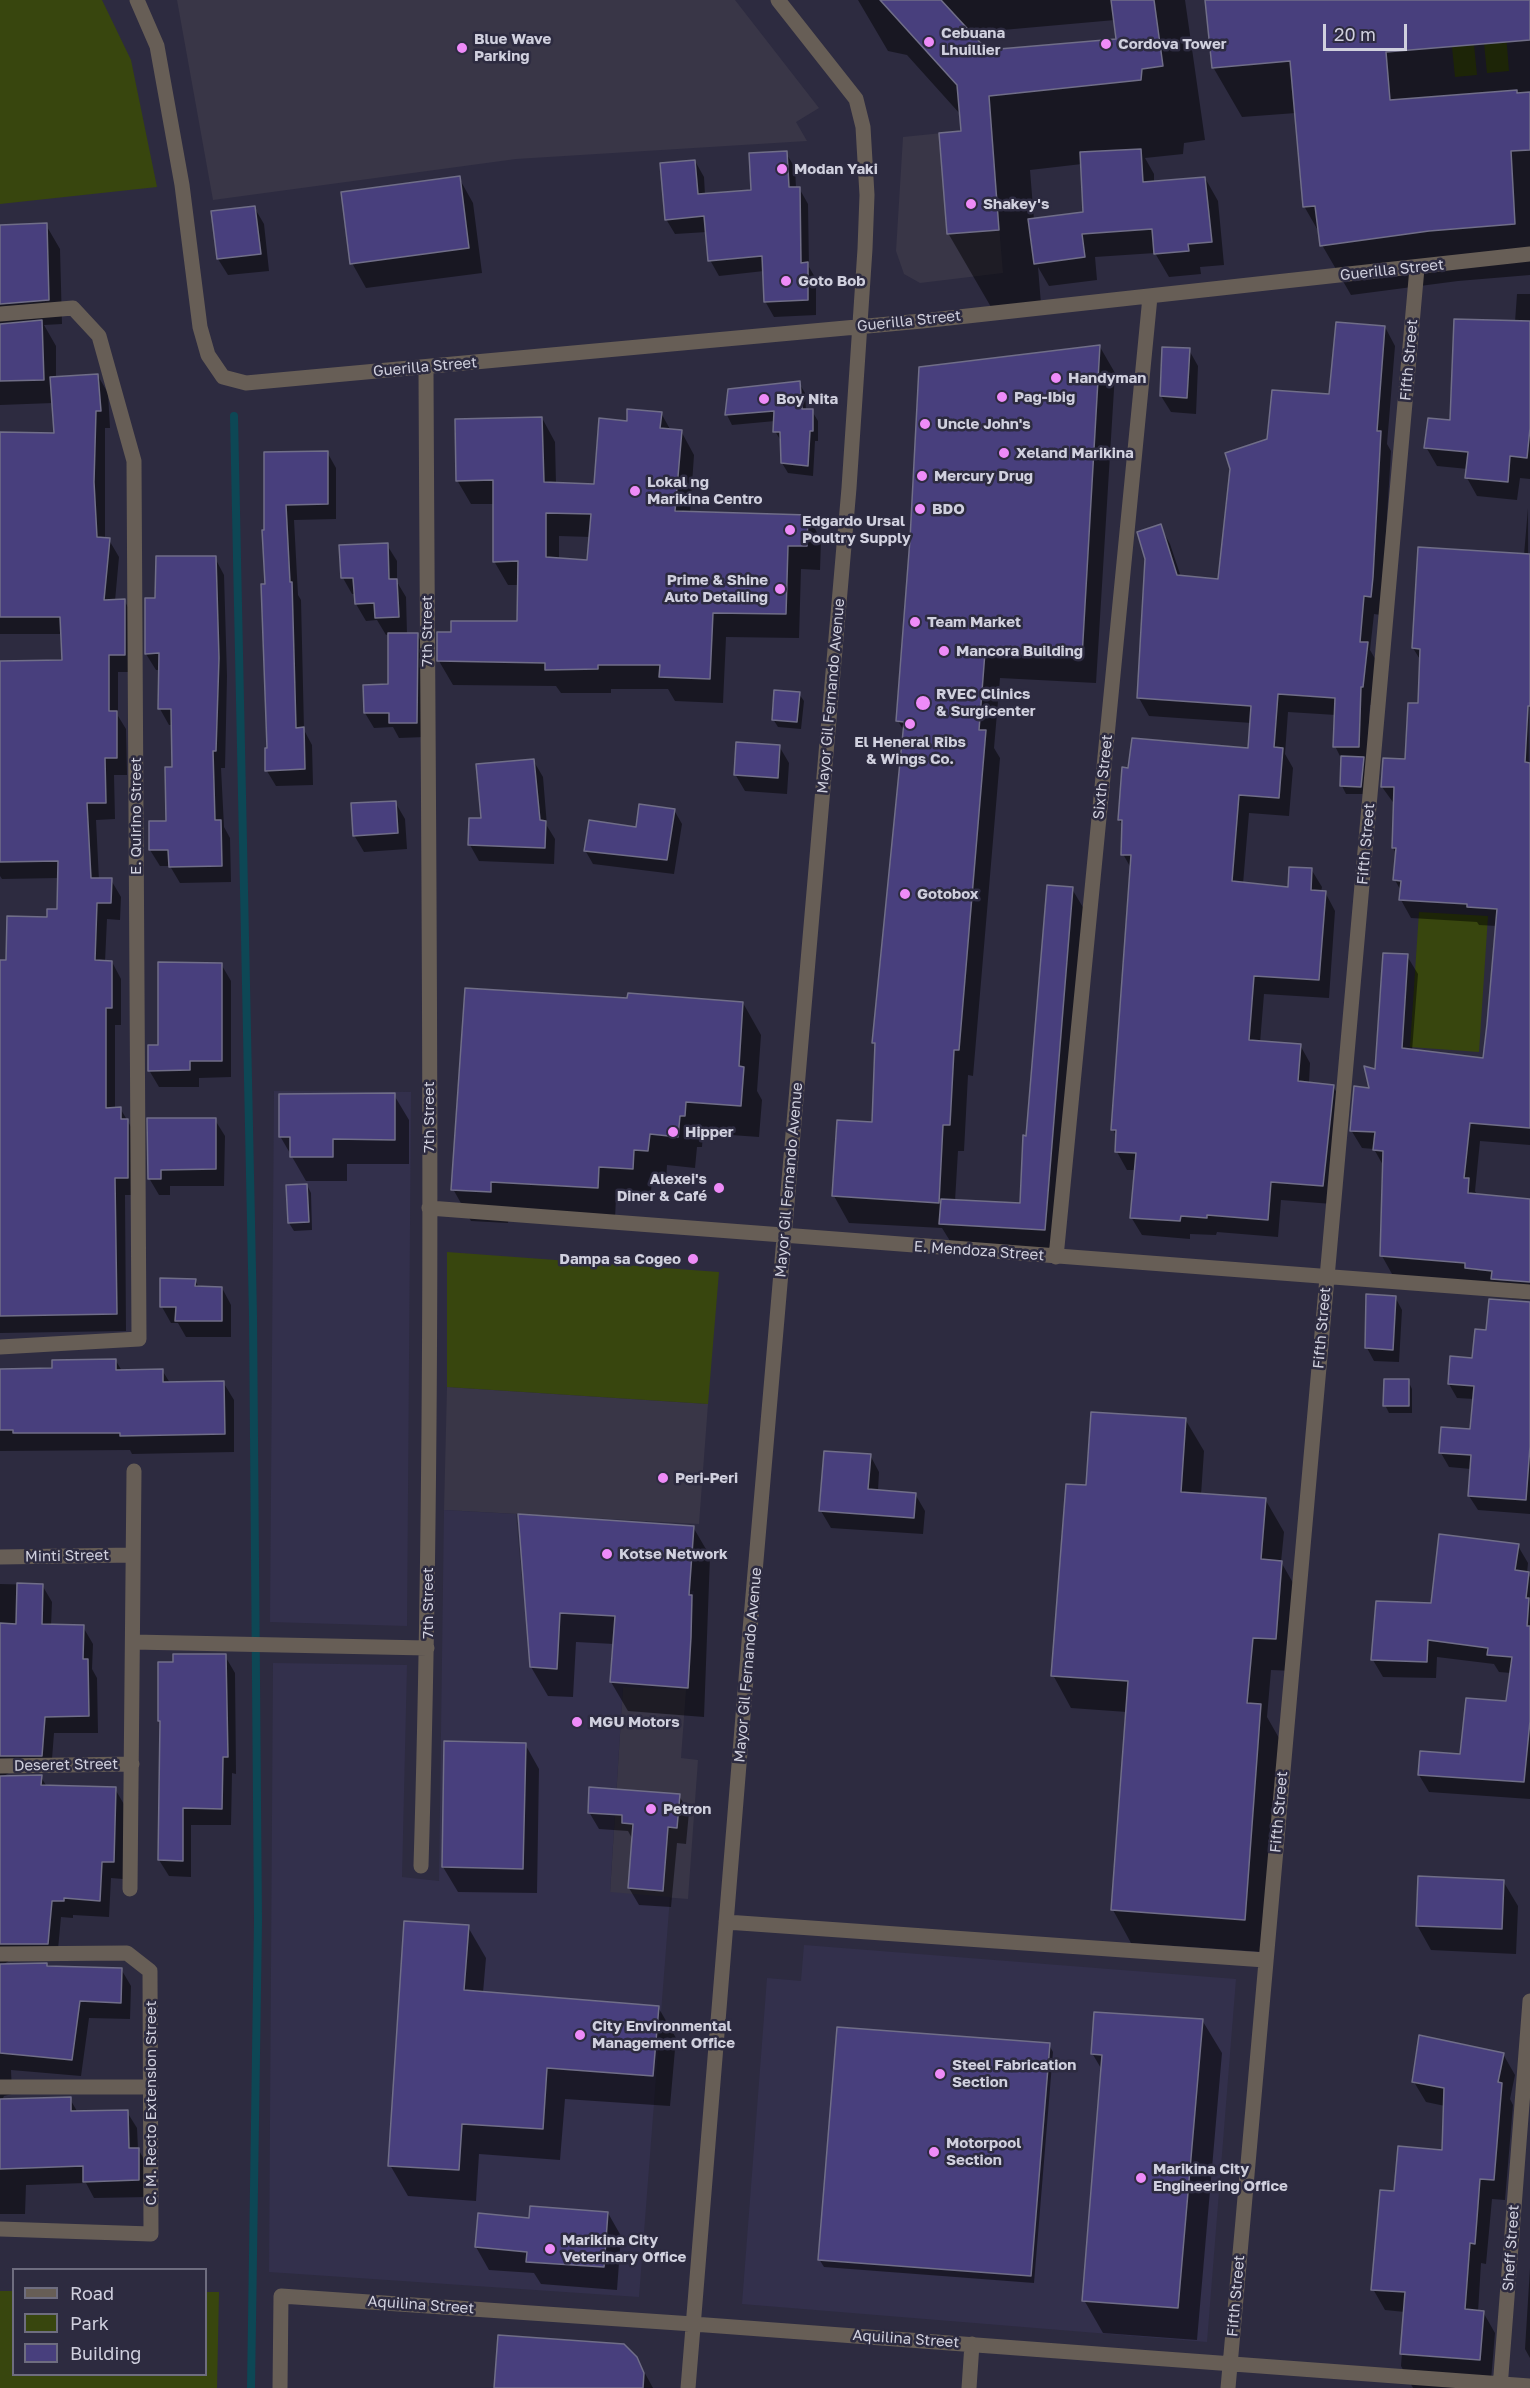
<!DOCTYPE html>
<meta charset="utf-8">
<style>
body{margin:0}
#map{position:relative;width:1530px;height:2388px;overflow:hidden;background:#2d2b40;font-family:"Golos Text",sans-serif}
canvas{display:block}
.legend{position:absolute;left:12px;top:2268px;width:195px;height:108px;box-sizing:border-box;background:#2d2b40;border:2px solid #6e6d7f;margin:0;padding:8px 10px;list-style:none;font-size:18px;color:#d0d0de}
.legend li{display:flex;align-items:center;gap:12px;height:30px}
.legend b{width:30px;border:2px solid #6e6d7f}
.scale{position:absolute;left:1323px;top:24px;width:84px;height:27px;box-sizing:border-box;border:3px solid #d0d0de;border-top:0;padding-left:8px;font-size:18px;line-height:21px;white-space:nowrap;color:#d0d0de;-webkit-text-stroke:4px #2d2b40;paint-order:stroke}
</style>
<div id="map">
<canvas width="1530" height="2388"></canvas>
<ul class="legend">
<li><b style="height:8px;background:#675e56"></b>Road</li>
<li><b style="height:16px;background:#38460e"></b>Park</li>
<li><b style="height:16px;background:#483f7d"></b>Building</li>
</ul>
<div class="scale">20 m</div>
</div>
<script>
const context = document.querySelector('canvas').getContext('2d');
context.lineJoin = 'round';
function fillPath(path, color) {
  context.fillStyle = color;
  context.fill(path, 'evenodd');
}
function stroke(path, color, width, dash) {
  context.strokeStyle = color;
  context.lineWidth = width;
  context.lineCap = dash ? 'butt' : 'round';
  context.setLineDash(dash || []);
  context.stroke(path);
}
function write(font, color, halo, rows, align = 'center') {
  context.font = font + ' "Golos Text",sans-serif';
  context.lineWidth = 5;
  context.setLineDash([]);
  context.textBaseline = 'middle';
  context.strokeStyle = halo;
  context.fillStyle = color;
  for (const [text, x, y, turn = 0] of rows) {
    context.save();
    context.translate(x, y);
    context.rotate((+turn || 0) * Math.PI / 180);
    context.textAlign = isNaN(turn) ? turn : align;
    if (halo) context.strokeText(text, 0, 0);
    context.fillText(text, 0, 0);
    context.restore();
  }
}
fillPath(new Path2D(`
 M177 0H735L819 108 796 122 807 141 516 159 213 200Z
 M991 128 1003 273 920 283 904 274 896 251 903 137Z
 M447 1387 708 1404 699 1524 444 1510Z
 M623 1686 686 1690 681 1758 698 1760 688 1899 610 1893Z`), '#393647');
fillPath(new Path2D(`
 M274 1091 411 1092 407 1626 270 1622Z
 M444 1510 516 1514 522 1582 694 1591 686 1690 623 1687 610 1892 670 1897 639 2297 269 2272 273 1663 407 1665 402 1877 439 1881Z
 M804 1945 1236 1979 1207 2342 742 2304 767 1978 801 1981Z`), '#33304c');
fillPath(new Path2D(`
 M0 0H102L131 60 157 187 0 204Z
 M1505 21 1509 71 1487 73 1482 23Z
 M1472 24 1477 75 1455 77 1450 27Z
 M1419 912 1488 916 1479 1052 1410 1047Z
 M447 1252 719 1272 708 1404 447 1387Z
 M0 2291H13L14 2374H206V2292H219L217 2388H0Z`), '#38460e');
fillPath(new Path2D(`
 M858 0H1185L1205 140 1184 143 1183 154 1145 158 1154 174V183L1205 178 1218 201 1224 265 1200 267 1201 274 1169 277 1155 253 1095 257 1097 280 1049 286 1038 267 1041 304 991 307 948 233 963 132 961 115 907 55 888 51ZM1115 20 1118 40 986 52 969 33ZM1082 164 1084 213 1034 220 1030 170Z
 M1207 0H1530V275L1458 281 1351 295 1322 245 1320 234 1304 206 1296 113 1242 117 1213 67Z
 M786 153 795 168 796 188H799L808 204 809 267 816 279V315L774 317 765 301 764 271 719 276 710 260 707 232 675 234 666 219 695 161 704 177 705 195 753 191Z
 M459 178 473 203 482 273 366 288 352 263Z
 M254 207 264 224 269 271 228 275 218 259 213 212Z
 M46 225 60 249 62 324 44 325 56 346V378L98 376 108 393 110 428H105V539L109 540 119 557 115 601 124 600 134 618V672H118V716L126 729 127 775H114L115 819 96 820 99 880H111L121 897 120 920 107 919 105 962H112L121 979V1025H115V1109L120 1108 137 1137V1195H125L126 1331 0 1333V961L7 962 58 911 59 878 2 879 0 876V662H64L63 634H0V433L55 434 53 403 0 405V227Z
 M1517 294H1530V479L1520 478 1517 500 1477 496 1467 478 1468 469 1437 466 1426 447 1451 422 1515 322Z
 M1385 327 1395 346 1387 444 1391 451 1381 615 1374 614 1370 650 1377 662 1373 705H1370L1365 794H1346L1342 786V760L1335 746 1336 715 1288 712 1285 754 1293 768 1289 816 1249 813 1243 884 1290 888 1311 869 1322 887 1321 892H1325L1335 911 1329 998 1264 994 1260 1043 1300 1045 1310 1063 1309 1083 1333 1086 1344 1105 1332 1204 1281 1200 1278 1237 1217 1232 1216 1235 1190 1234V1239L1142 1235 1131 1217 1136 1170H1127L1117 1152V1138L1113 1129 1132 870 1123 854V826L1119 820 1250 750 1252 723 1149 716 1139 698 1160 526 1170 544 1181 577 1220 581 1269 440 1331 396Z
 M1100 347 1115 373 1096 683 1000 678 994 748 1000 758 973 1076 968 1075 964 1151H958L955 1201 1022 1205 1027 1137 1072 889 1087 914 1059 1255 955 1249 942 1228 849 1223 834 1196 838 1121 873 1123 877 1047 874 1042 904 731 898 721Z
 M1189 350 1198 366 1196 414 1171 412 1161 396Z
 M799 383 805 393 806 411H812L818 421V441H815L813 476 788 473 782 463 781 441 775 431V421L732 425 727 415 729 390Z
 M661 413 671 431H681L694 455 690 513 808 516 821 540 820 570 801 569 799 638 726 637 723 703 675 701 668 689H611V693H561L556 686 453 685 439 661 519 623V585H508L494 561 495 504H471L457 480 542 418 555 442 556 484 595 485 628 422ZM559 536 591 537 589 562 559 559Z
 M327 452 336 468V519L294 520 298 595 301 600 304 730 312 745 313 785 276 786 267 771 265 453Z
 M1528 508 1530 1145 1480 1141 1475 1191 1477 1196 1530 1201V1300L1503 1297 1392 1274 1382 1256 1384 1167 1374 1149 1362 1148 1351 1130 1377 1071 1407 956 1418 974 1412 1051 1484 1059 1497 926 1479 925 1477 922 1411 918 1401 900V891L1395 880 1397 855 1393 848 1395 805 1382 787 1407 760 1420 705 1421 661 1413 648 1524 555Z
 M387 545 397 561V582L406 597 407 634H417L425 649V737L399 738 393 727 374 728 365 713 390 685 389 634 386 635 377 620 366 621 356 604V594H352L343 578Z
 M215 558 224 575 227 676 225 768H221L224 827 230 838 231 882 180 883 170 866H160L150 850 168 822 173 768V725H169L160 709V670H156L146 654 157 599Z
 M799 694 804 701 801 729 778 727 773 719Z
 M779 746 789 763 787 794 745 791 735 774Z
 M533 760 543 777 547 826 555 839 554 864 479 861 470 845 483 820Z
 M395 802 405 819 407 849 364 852 354 835Z
 M674 810 682 824 674 874 593 864 585 850Z
 M221 964 231 981V1077L199 1078V1087H159L149 1070 159 1047Z
 M629 1000 743 1003 761 1035 757 1091 762 1100 759 1137 703 1133 702 1147H697L695 1168 667 1165 666 1182 652 1181 650 1200 616 1197 615 1219 509 1213 508 1223 471 1221 453 1189Z
 M394 1095 409 1120V1164H347V1181H306L280 1136Z
 M215 1120 225 1136 224 1186H170V1195H159L149 1178Z
 M307 1185 311 1193 312 1230 294 1231 289 1223Z
 M195 1280 199 1288H222L231 1305V1337H186L178 1323H171L162 1307Z
 M1395 1297 1402 1310 1399 1362 1374 1361 1367 1348Z
 M1530 1303V1514L1478 1510 1469 1496 1471 1469 1449 1467 1441 1453 1471 1430 1474 1399 1457 1398 1449 1384 1474 1359 1487 1332Z
 M116 1361 122 1371 162 1370 170 1383 223 1382 234 1400V1452L132 1454 130 1450 0 1451V1370L54 1369Z
 M1408 1381 1412 1389V1413H1389L1385 1405Z
 M1185 1419 1204 1451 1201 1495 1265 1499 1284 1532 1281 1562 1300 1595 1294 1671 1271 1670 1267 1717 1279 1738 1263 1952 1131 1943 1113 1910 1127 1712 1071 1708 1053 1675 1087 1487Z
 M870 1455 879 1472 878 1491 915 1494 925 1511 923 1534 831 1528 821 1511Z
 M519 1516 693 1527 710 1556 704 1717 628 1711 611 1682 614 1644 576 1642 573 1697 548 1696 531 1667Z
 M1518 1546 1528 1563 1527 1573 1530 1577V1799L1429 1792 1419 1775 1462 1755 1507 1703 1511 1673 1499 1672 1494 1664 1437 1657 1436 1678 1383 1677 1373 1660 1433 1604Z
 M0 1584 42 1585 52 1602 51 1626 83 1627 93 1644 92 1669 97 1678 98 1733H54L51 1772 9 1773 2 1777H41L47 1787 115 1789 125 1806 123 1879 111 1878 109 1917 73 1915V1918L61 1917 57 1960 9 1961 2 1965 121 1969 131 1986 130 2019 89 2018 81 2076 11 2070 12 2094 4 2096 2 2100 70 2099 78 2113 127 2112 137 2128 138 2149 148 2166V2197L94 2198 86 2183 26 2185 25 2214H0Z
 M225 1656 235 1673 236 1774 232 1773 231 1825H191V1877L169 1876 159 1860 162 1725 159 1721 175 1664Z
 M525 1744 539 1769 537 1893 458 1892 443 1867Z
 M679 1796 689 1812 686 1844 677 1843 671 1907 639 1905 629 1888 633 1840 628 1831 599 1829 589 1812Z
 M1503 1881 1518 1906 1516 1954 1431 1950 1417 1925Z
 M468 1927 486 1958 483 1993 658 2007 676 2038 670 2106 565 2099 560 2160 479 2154 476 2201 408 2196 390 2165Z
 M1202 2020 1222 2053 1197 2340 1103 2333 1084 2300 1102 2070 1092 2053Z
 M1049 2045 1053 2052 1034 2283 824 2267 819 2259Z
 M1503 2054 1515 2075 1510 2099 1513 2105 1505 2200 1492 2199 1486 2264 1481 2263 1478 2312H1483L1495 2333 1491 2380 1479 2388H1413L1401 2366 1405 2312 1385 2310 1373 2289 1396 2192 1444 2152 1445 2106 1426 2102 1414 2082Z
 M608 2213 621 2236 617 2290 541 2284 534 2273 489 2270 476 2247 531 2219Z
 M1530 2268V2358L1525 2349Z
 M636 2357 653 2388H495Z`), '#0007');
stroke(new Path2D(`
 M234 416 253 1316 258 1921 251 2388`), '#0d4755', 8);
const building = new Path2D(`
 M880 0H941L987 50 1116 39 1111 0H1154L1163 66 1142 69 1141 80 989 96 999 230 947 234 939 133 961 131 957 85Z
 M1205 0H1530V40L1386 52 1390 100 1517 90V93L1530 92V150L1511 151 1515 224 1429 231 1320 246 1315 206 1303 207 1290 61 1212 68Z
 M1141 149 1143 182 1205 177 1212 242 1188 244 1189 251 1154 254 1152 229 1082 234 1085 257 1034 264 1028 219 1083 212 1080 152Z
 M787 151 789 187H800L801 263 808 262V300L764 302 762 256 708 261 704 216 665 220 660 163 695 160 698 194 751 190 749 153Z
 M460 176 469 248 350 264 341 192Z
 M255 206 261 254 217 259 211 211Z
 M47 223 49 300 0 304V225Z
 M1454 319 1530 321V428L1527 458 1510 456 1508 482 1465 478 1468 452 1424 448 1428 418 1450 420Z
 M42 320 44 380 0 381V324Z
 M1336 322 1385 326 1377 431H1381L1373 577 1371 597 1364 596 1360 642H1368L1363 687H1361L1359 747H1333L1335 698 1278 694 1274 747 1283 748 1279 798 1239 795 1232 881 1288 887 1289 867 1312 868 1311 890 1326 891 1319 980 1254 976 1249 1040 1301 1044 1298 1081 1334 1085 1323 1186 1271 1182 1268 1220 1207 1215V1218L1181 1216 1180 1221 1130 1218 1136 1153 1115 1152 1116 1130H1111L1131 855H1121L1122 820H1118L1122 767 1128 768 1132 738 1248 748 1251 706 1137 698 1145 559 1137 532 1161 524 1177 575 1218 579 1230 469 1225 453 1267 439 1272 390 1329 394Z
 M1100 345 1082 657 985 652 979 730H986L959 1050H954L950 1125H943L939 1203 832 1196 837 1120 872 1122 875 1043H872L904 722 896 721 910 539 919 367Z
 M1162 347 1190 348 1187 398 1160 396Z
 M98 374 101 411H96L94 482 97 537 110 538 104 600 125 599V655H109V711H117V758H105L106 803H87L91 878H112L111 903H97L95 960 112 961V1008H106V1108L121 1107V1119H128V1178H115L117 1314 0 1316V960H6L7 916 47 917V909H57L58 861 0 862V661L62 660 60 617H0V432L54 433 50 377Z
 M800 381 802 409H813V431H810L808 466 781 463 780 432H773L774 411 725 415 728 389Z
 M627 409 662 412 660 428 682 430 675 511 808 515 807 546H788L786 614 713 613 710 679 659 677 660 665H598V669L545 670V663L437 661V632H451V621H517L518 561 493 562V480L456 481 455 419 542 417 544 482 594 484 599 418 627 421ZM546 513 591 514 587 560 546 557Z
 M328 451V504L286 505 290 582H292L296 728 304 727 305 769 265 771V748H267L261 584H265L262 530H264V452Z
 M388 543 389 579H397L399 617 375 618 374 603 355 604 353 578H341L339 545Z
 M1418 547 1530 554V706H1528L1525 762 1530 763V1128L1470 1123 1464 1178H1469L1468 1193 1530 1199V1282L1491 1279 1492 1271 1465 1268V1263L1380 1256 1383 1151 1373 1150 1375 1132 1350 1131 1354 1086 1369 1088 1364 1066 1375 1069 1383 953 1408 954 1402 1048 1483 1058 1487 1024 1497 909 1467 907V904L1399 900 1401 881 1393 880 1396 848H1392L1394 787H1381L1383 758 1405 759 1408 703H1418L1420 649 1412 648Z
 M156 556H216L219 658 216 751H213L215 820H221L222 866 169 867 168 850H149V821H166L165 767H172L171 709H158L159 653 145 654V598H155Z
 M388 633H418L417 723H389V713H364L363 685 388 684Z
 M774 690 800 692 797 722 772 720Z
 M736 742 780 745 778 778 734 775Z
 M1341 756 1364 757 1361 787 1340 786Z
 M534 759 540 820 546 821 545 848 468 845 469 818H481L476 764Z
 M396 801 398 833 353 836 351 803Z
 M639 804 675 809 667 860 584 851 589 820 636 827Z
 M1047 885 1073 887 1045 1230 939 1224 941 1199 1020 1203 1023 1135 1026 1136Z
 M158 962 222 963V1061H190V1070L148 1071V1045H158Z
 M465 988 627 998 628 993 743 1002 739 1066 744 1067 741 1106 686 1102 685 1116H680L678 1137 650 1134 648 1151 634 1150 633 1169 599 1167 598 1188 491 1182V1192L451 1190Z
 M395 1093V1140L333 1139V1157H290V1137H279V1094Z
 M147 1118H216V1169L161 1170V1179H148Z
 M307 1184 309 1222 288 1223 286 1185Z
 M160 1278 196 1279 195 1286 222 1287V1321H175L176 1307H160Z
 M1366 1294 1396 1296 1393 1350 1365 1348Z
 M1489 1299 1530 1302V1446L1526 1500 1468 1496 1471 1455 1439 1453 1441 1427 1470 1429 1474 1386 1448 1384 1450 1356 1472 1358 1475 1329 1486 1330Z
 M116 1359V1370L163 1369V1382L224 1381 225 1434 120 1436V1433H13V1430H0V1369L52 1368V1360Z
 M1384 1379H1409V1406H1383Z
 M1091 1412 1186 1418 1181 1492 1266 1498 1261 1559 1282 1561 1276 1639 1253 1638 1247 1703 1261 1704 1245 1920 1111 1910 1128 1681 1051 1676 1066 1484 1086 1485Z
 M824 1451 871 1454 868 1489 916 1493 914 1518 819 1511Z
 M518 1514 694 1526 689 1595H692L691 1637 688 1688 610 1682 615 1616 560 1613 557 1669 530 1667Z
 M1439 1534 1519 1544 1515 1570 1529 1572 1526 1598H1529L1527 1626H1530V1721L1524 1782 1418 1775 1420 1751 1460 1754 1466 1698 1506 1701 1512 1657 1487 1655 1488 1648 1428 1640 1427 1662 1371 1660 1376 1601 1431 1603Z
 M17 1583 43 1584 42 1624 84 1625 83 1659H88L89 1716 45 1717 42 1756H0V1623L16 1624Z
 M173 1654H226L228 1757H223L222 1809 183 1808V1861L158 1860 160 1721H158V1662H173Z
 M444 1741 526 1743 523 1869 442 1867Z
 M42 1775 41 1785 116 1787 114 1862H102L100 1901 64 1898V1901H52L48 1944H0V1776Z
 M589 1787 680 1794 677 1828 668 1827 663 1891 628 1888 633 1824 622 1823V1815L588 1813Z
 M1418 1876 1504 1880 1502 1929 1416 1926Z
 M404 1921 469 1925 464 1990 659 2006 653 2076 547 2068 543 2129 462 2124 459 2170 388 2166Z
 M47 1963V1966L122 1968 121 2003 80 2001 72 2060 0 2053V1964Z
 M1094 2012 1203 2019 1178 2308 1082 2301 1102 2055 1091 2054Z
 M837 2027 1050 2043 1031 2276 818 2260Z
 M1419 2035 1504 2053 1498 2082 1502 2083 1494 2180 1480 2179 1475 2244 1470 2243 1465 2309 1484 2311 1480 2360 1400 2354 1405 2292 1371 2290 1380 2190 1394 2191 1398 2146 1442 2150 1444 2088 1412 2082Z
 M71 2097V2111L128 2110 129 2148H139V2180L83 2182V2166L0 2169V2099Z
 M530 2206 608 2212 604 2267 526 2262 527 2252 475 2247 478 2213 529 2218Z
 M498 2335 624 2344 637 2357 644 2373 643 2388H494Z`);
fillPath(building, '#483f7d');
stroke(building, '#706e88', 1.5);
stroke(new Path2D(`
 M137 0 157 46 182 185 200 327 208 355 223 377 246 383 922 321 1530 254
 M0 314 73 308 99 336 134 461 139 1339 0 1347
 M429 1208 1530 1292
 M1056 1257 1150 297
 M0 1557 133 1555
 M133 1642 427 1648
 M0 1766 132 1764
 M421 1866C436 1367 428 867 426 367
 M130 1889 134 1471
 M726 1922 1265 1960
 M0 1954 127 1953 150 1971 151 2234 0 2229
 M0 2087H151
 M280 2388 281 2296 693 2324 1530 2386
 M688 2388 750 1630 849 488 865 249 867 195 863 127 856 99 778 0
 M969 2388 972 2344
 M1228 2388 1417 268
 M1500 2388 1530 2001`), '#675e56', 15);
for (const [x, y, r, color] of [
 [929,42,6,"#ee8bf8"],
 [1106,44,6,"#ee8bf8"],
 [462,48,6,"#ee8bf8"],
 [782,169,6,"#ee8bf8"],
 [971,204,6,"#ee8bf8"],
 [786,281,6,"#ee8bf8"],
 [1056,378,6,"#ee8bf8"],
 [1002,397,6,"#ee8bf8"],
 [764,399,6,"#ee8bf8"],
 [925,424,6,"#ee8bf8"],
 [1004,453,6,"#ee8bf8"],
 [922,476,6,"#ee8bf8"],
 [635,491,6,"#ee8bf8"],
 [920,509,6,"#ee8bf8"],
 [790,530,6,"#ee8bf8"],
 [780,589,6,"#ee8bf8"],
 [915,622,6,"#ee8bf8"],
 [944,651,6,"#ee8bf8"],
 [923,703,8,"#ee8bf8"],
 [910,724,6,"#ee8bf8"],
 [905,894,6,"#ee8bf8"],
 [673,1132,6,"#ee8bf8"],
 [719,1188,6,"#ee8bf8"],
 [693,1259,6,"#ee8bf8"],
 [663,1478,6,"#ee8bf8"],
 [607,1554,6,"#ee8bf8"],
 [577,1722,6,"#ee8bf8"],
 [651,1809,6,"#ee8bf8"],
 [580,2035,6,"#ee8bf8"],
 [940,2074,6,"#ee8bf8"],
 [934,2152,6,"#ee8bf8"],
 [1141,2178,6,"#ee8bf8"],
 [550,2249,6,"#ee8bf8"]
]) {
  const dot = new Path2D();
  dot.arc(x, y, r, 0, 2 * Math.PI);
  context.fillStyle = color;
  context.fill(dot);
  stroke(dot, '#2d2b40', 2);
}
write('bold 15px', '#d0d0de', '#2d2b40', [
 ["Cebuana",941,33],
 ["Lhuillier",941,50],
 ["Blue Wave",474,39],
 ["Parking",474,56],
 ["Cordova Tower",1118,44],
 ["Modan Yaki",794,169],
 ["Shakey's",983,204],
 ["Goto Bob",798,281],
 ["Handyman",1068,378],
 ["Pag-Ibig",1014,397],
 ["Boy Nita",776,399],
 ["Uncle John's",937,424],
 ["Xeland Marikina",1016,453],
 ["Mercury Drug",934,476],
 ["Lokal ng",647,482],
 ["Marikina Centro",647,499],
 ["BDO",932,509],
 ["Edgardo Ursal",802,521],
 ["Poultry Supply",802,538],
 ["Prime & Shine",768,580,"right"],
 ["Auto Detailing",768,597,"right"],
 ["Team Market",927,622],
 ["Mancora Building",956,651],
 ["RVEC Clinics",936,694],
 ["& Surgicenter",936,711],
 ["El Heneral Ribs",910,742,"center"],
 ["& Wings Co.",910,759,"center"],
 ["Gotobox",917,894],
 ["Hipper",685,1132],
 ["Alexei's",707,1179,"right"],
 ["Diner & Café",707,1196,"right"],
 ["Dampa sa Cogeo",681,1259,"right"],
 ["Peri-Peri",675,1478],
 ["Kotse Network",619,1554],
 ["MGU Motors",589,1722],
 ["Petron",663,1809],
 ["City Environmental",592,2026],
 ["Management Office",592,2043],
 ["Steel Fabrication",952,2065],
 ["Section",952,2082],
 ["Motorpool",946,2143],
 ["Section",946,2160],
 ["Marikina City",1153,2169],
 ["Engineering Office",1153,2186],
 ["Marikina City",562,2240],
 ["Veterinary Office",562,2257]
], 'left');
write('15px', '#d0d0de', '#2d2b40', [
 ["Guerilla Street",1392,270,-6],
 ["Guerilla Street",909,321,-6],
 ["Fifth Street",1409,360,-85],
 ["Guerilla Street",425,367,-5],
 ["7th Street",427,631,-90],
 ["Mayor Gil Fernando Avenue",831,696,-85],
 ["Sixth Street",1103,777,-84],
 ["E. Quirino Street",136,816,-90],
 ["Fifth Street",1366,844,-85],
 ["7th Street",429,1117,-90],
 ["Mayor Gil Fernando Avenue",789,1180,-85],
 ["E. Mendoza Street",979,1251,4],
 ["Fifth Street",1322,1328,-85],
 ["Minti Street",67,1556,-1],
 ["7th Street",428,1603,-90],
 ["Mayor Gil Fernando Avenue",748,1665,-85],
 ["Deseret Street",66,1765,-1],
 ["Fifth Street",1279,1812,-85],
 ["C. M. Recto Extension Street",151,2103,-90],
 ["Sheff Street",1511,2248,-86],
 ["Fifth Street",1236,2296,-85],
 ["Aquilina Street",421,2305,4],
 ["Aquilina Street",906,2339,4]
]);
</script>
